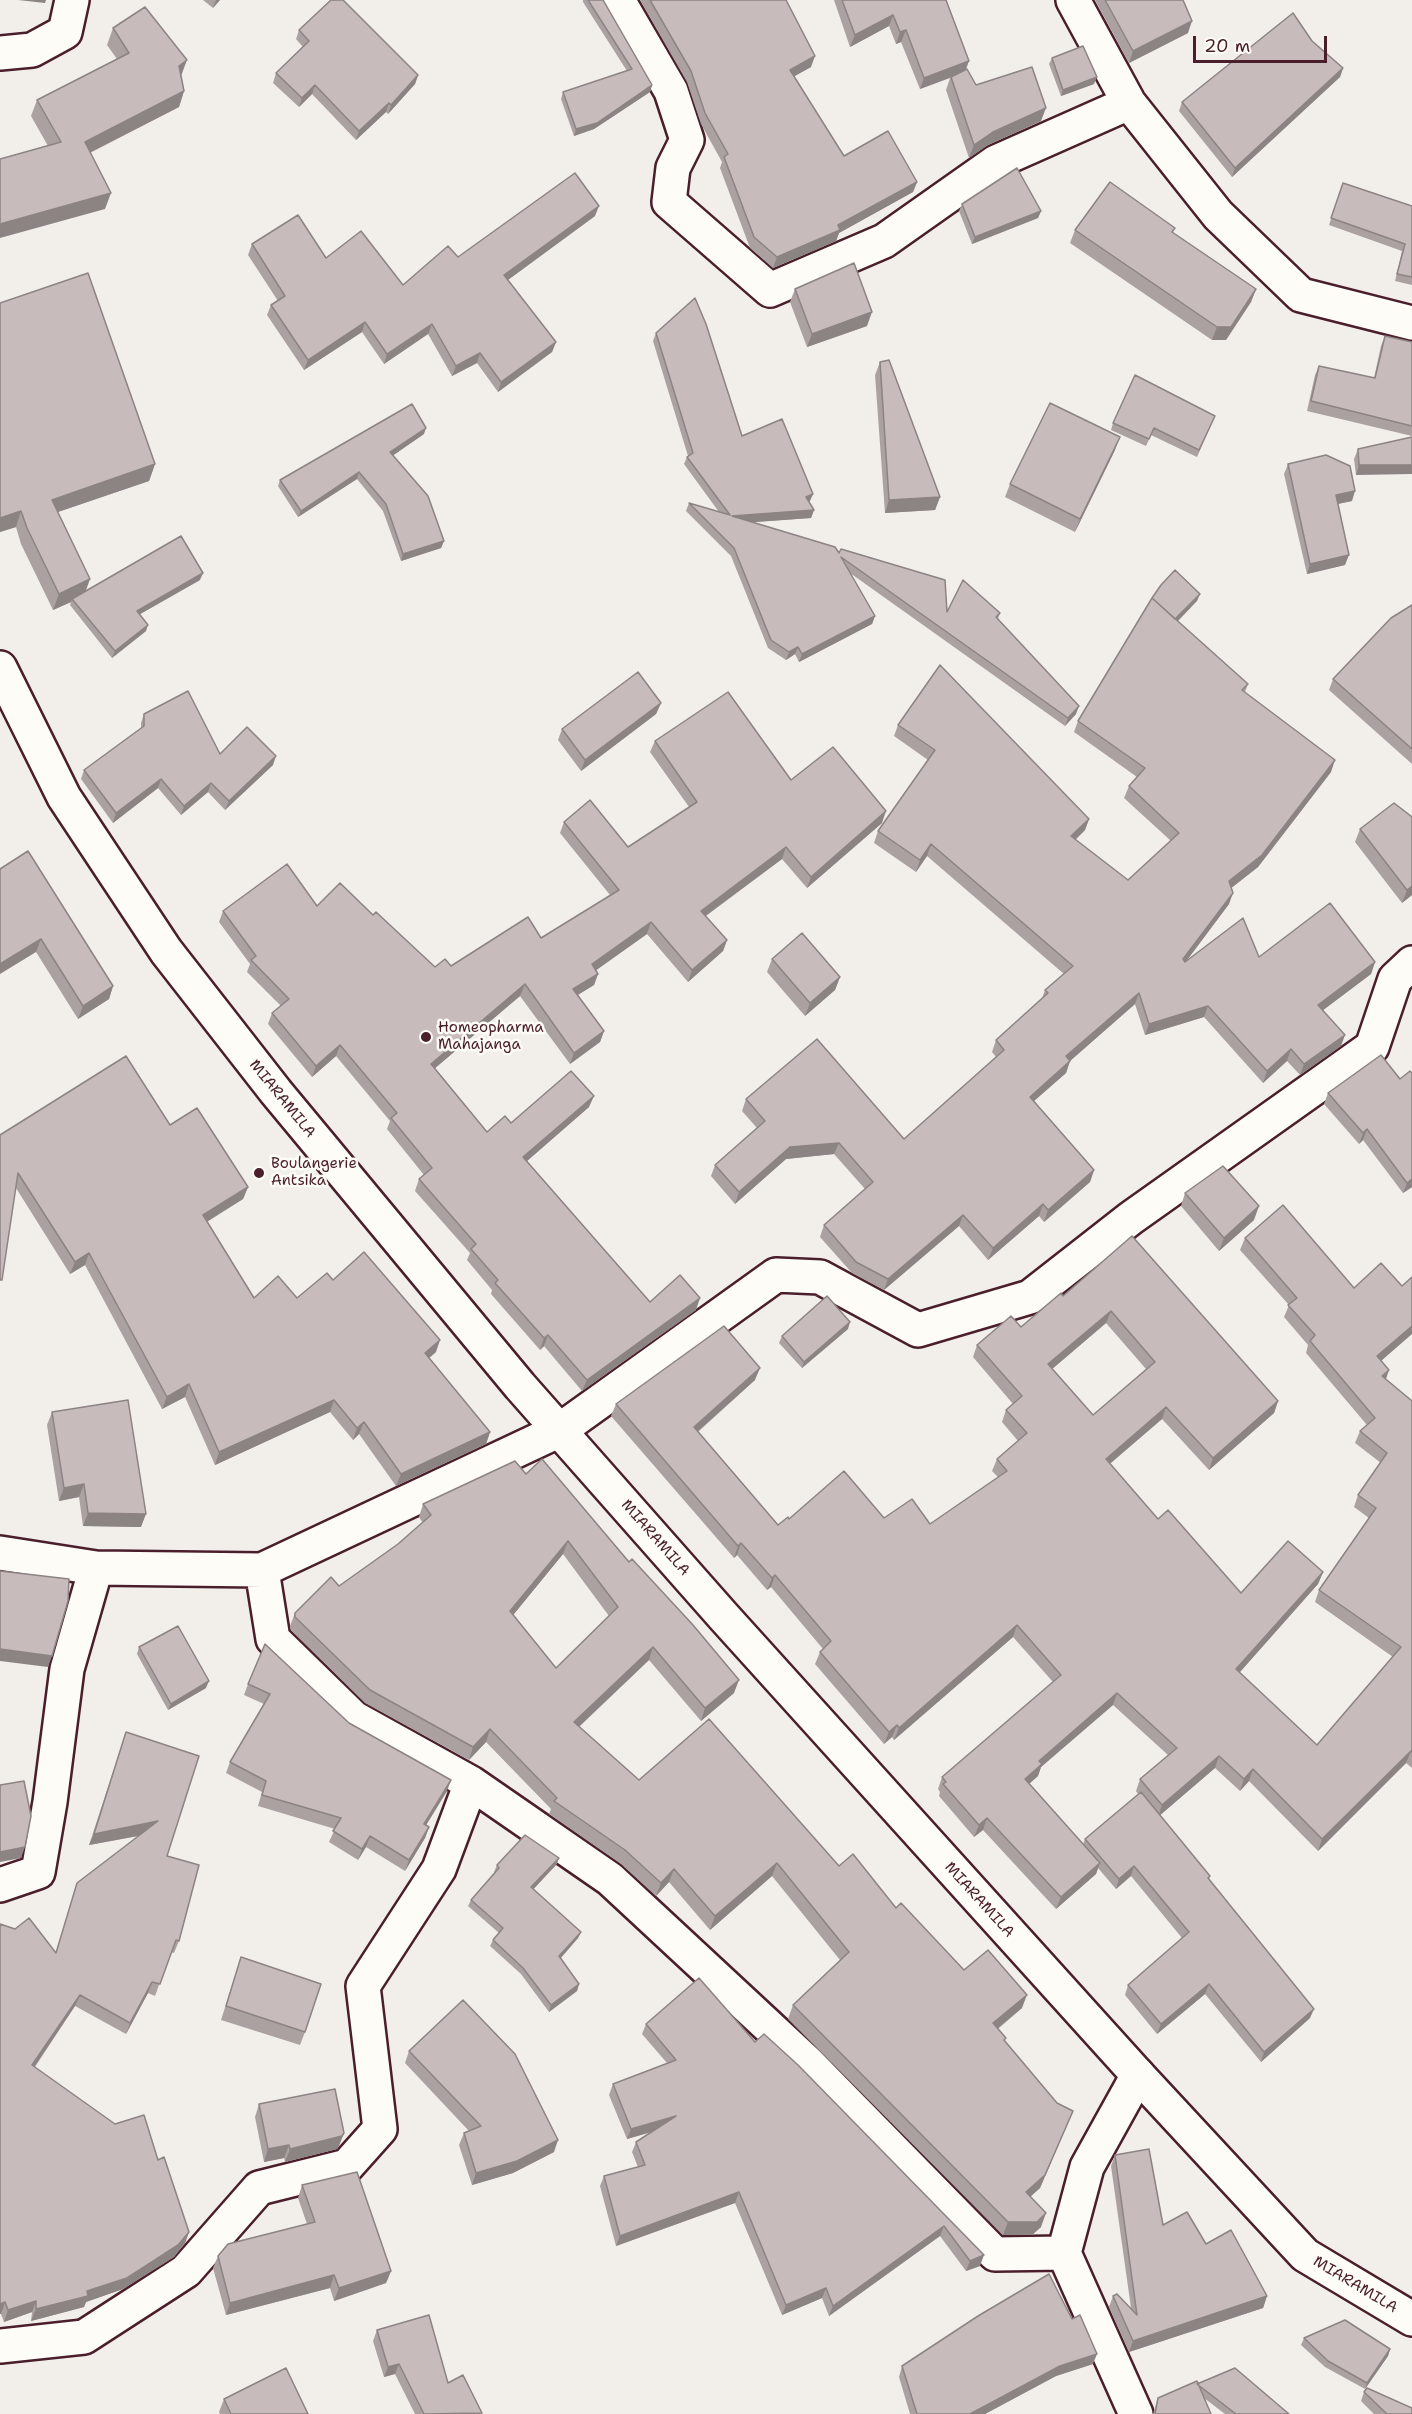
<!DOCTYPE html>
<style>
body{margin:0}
#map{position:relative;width:1412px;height:2414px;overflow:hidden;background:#f2efeb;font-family:"Shantell Sans",sans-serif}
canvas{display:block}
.scale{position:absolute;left:1193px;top:36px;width:134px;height:27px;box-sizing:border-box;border:3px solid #4a1f2b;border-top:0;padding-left:8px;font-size:18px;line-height:21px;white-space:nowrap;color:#4a1f2b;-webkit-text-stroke:4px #fdfcf7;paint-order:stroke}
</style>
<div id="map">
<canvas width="1412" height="2414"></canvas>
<div class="scale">20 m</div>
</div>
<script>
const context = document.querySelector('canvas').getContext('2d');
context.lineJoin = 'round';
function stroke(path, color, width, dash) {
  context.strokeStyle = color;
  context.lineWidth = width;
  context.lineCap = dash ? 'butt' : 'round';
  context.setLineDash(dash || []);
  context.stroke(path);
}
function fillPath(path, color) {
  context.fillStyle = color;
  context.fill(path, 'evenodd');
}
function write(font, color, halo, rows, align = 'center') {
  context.font = font + ' "Shantell Sans",sans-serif';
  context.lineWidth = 5;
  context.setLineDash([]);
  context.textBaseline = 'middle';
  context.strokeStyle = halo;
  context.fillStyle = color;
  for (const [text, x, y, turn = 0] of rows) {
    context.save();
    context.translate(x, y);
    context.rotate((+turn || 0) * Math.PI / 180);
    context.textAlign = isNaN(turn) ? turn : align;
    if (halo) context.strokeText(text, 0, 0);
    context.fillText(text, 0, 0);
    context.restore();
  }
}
const street = new Path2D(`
 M618 0 671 91 687 140 673 168 669 202 770 290 884 241 996 162 1129 103
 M1073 0 1129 103 1218 215 1301 295 1412 323
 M0 53 32 50 65 32 72 0
 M0 1553 96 1568 262 1570 560 1430 776 1275 820 1277 918 1330 1030 1297 1131 1218 1372 1047 1395 979 1412 963
 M262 1570 273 1639 354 1718 471 1783 610 1879 807 2062 995 2254 1064 2253
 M0 1885 38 1872 50 1802 67 1669 96 1568
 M0 2346 84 2337 186 2271 259 2188 347 2166 380 2129 363 1986 439 1869 471 1783
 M1136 2414 1064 2253 1087 2167 1138 2075`);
const primary = new Path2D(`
 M0 668 64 797 166 951 276 1092 520 1386 724 1617 1138 2075 1305 2255 1412 2319`);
stroke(street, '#4a1f2b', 38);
stroke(primary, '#4a1f2b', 38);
stroke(street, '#fdfcf7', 33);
stroke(primary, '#fdfcf7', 33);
fillPath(new Path2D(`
 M203 0H220L213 8Z
 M583 0H603L652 85 650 92 594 129 574 136 561 99 563 92 627 71 583 2Z
 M640 0H786L811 67 794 76 844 156 917 182 913 192 839 233 836 241 773 268 750 248 720 168 722 162 701 124 687 82Z
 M834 0H946L966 70 976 85 1041 121 988 145 969 158 946 90 950 78 920 89 901 42 896 44 889 26 850 47Z
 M1095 0H1183L1188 33 1129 63Z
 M113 28 181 75 184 91 179 107 90 153 105 209 48 146 31 116 37 100 117 59 107 45Z
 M299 30 418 75 415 84 388 114 386 112 356 140 312 94 299 107 273 83 276 73 303 47 296 39Z
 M1312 41 1343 68 1340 77 1232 177 1179 111 1182 102Z
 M1052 58 1094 84 1061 96 1049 64Z
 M1343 183 1412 206V285L1395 281 1402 251 1329 225Z
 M962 204 1041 211 1038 218 972 244 959 211Z
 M595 216 508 280 556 342 552 352 498 392 477 363 452 376 428 334 384 364 362 332 304 370 267 315 271 305 278 301 248 255 252 244 326 258 403 285 458 257Z
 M1075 230 1174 233 1256 289 1251 302 1226 340H1212L1070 243Z
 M795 289 867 326 807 347 790 302Z
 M0 303 155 464 149 481 58 512 86 591 200 580 140 614 146 631 112 658 70 605 71 602 53 610 21 544 16 527 0 532Z
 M656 333 742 436 813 494 809 502 814 510 811 518 753 522 839 553 947 612 1000 613 998 619 1076 714 1065 726 850 573 875 616 872 624 799 662 795 654 786 660 768 648 731 556 686 511 689 503 719 512 684 464 687 457 688 456 653 341Z
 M1385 336 1412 342V436L1307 411 1315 375 1319 366 1374 378 1381 346Z
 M880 362 940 497 935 510 885 513 875 375Z
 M1215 416 1197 457 1151 435 1146 446 1111 430 1113 423Z
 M424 434 393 455 444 541 441 548 401 561 383 511 357 479 298 517 278 486 280 480Z
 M1412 437 1356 475 1354 459 1358 449Z
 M1115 450 1075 532 1005 497 1010 484Z
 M1288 464 1352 501 1338 504 1345 565 1307 574 1284 474Z
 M1197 601 1178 621 1248 684 1245 692 1331 772 1258 867 1231 888 1229 904 1186 961 1259 957 1375 962 1371 974 1323 1010 1341 1046 1300 1075 1287 1061 1263 1083 1204 1017 1145 1035 1135 1004 1070 1061 1066 1073 1034 1101 1094 1170 1090 1182 1044 1222 1039 1216 988 1260 959 1226 884 1290 852 1273 820 1237 824 1225 865 1189 834 1154 786 1159 735 1204 711 1176 715 1165 757 1128 742 1111 746 1099 904 1139 996 1057 992 1052 996 1040 1042 998 1045 990 1064 974 927 856 916 872 874 843 878 831 928 760 894 736 898 725 1089 819 1085 830 1075 840 1128 880 1171 841 1124 798 1129 786 1137 777 1074 732 1078 721Z
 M1412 605V764L1329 690 1333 679Z
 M661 703 656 714 581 771 558 740 562 729Z
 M144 714 220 754 273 765 225 810 208 792 181 815 158 788 113 823 81 779 84 770 141 728V723Z
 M655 741 791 780 882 823 807 888 782 859 706 916 727 940 723 951 688 982 647 934 596 970 598 974 594 985 578 995 604 1031 600 1042 570 1064 520 996 435 1068 487 1132 511 1123 589 1107 527 1161 650 1302 696 1310 582 1391 544 1346 540 1350 491 1294 492 1290 467 1260 470 1253 415 1191 419 1179 424 1175 387 1129 390 1121 336 1056 312 1077 268 1024 272 1013 281 1006 247 972 250 964 219 922 223 911 317 906 373 915 435 967 451 966 541 938 610 895 560 833 564 822 628 847 689 807 650 752Z
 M1412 817V895L1402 903 1355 842 1360 829Z
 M0 869 113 986 109 999 78 1019 36 952Z
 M772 959 840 977 835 990 805 1016 767 972Z
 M1381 1055 1412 1187 1403 1193 1363 1140 1359 1144 1324 1104 1328 1093Z
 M170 1125 248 1187 243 1199 207 1222 254 1298H297L333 1280 436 1352 429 1358 490 1432 486 1444 396 1486 359 1434 353 1440 330 1412 215 1465 185 1397 162 1409 85 1265 70 1274 16 1188 0 1135Z
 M1185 1193 1254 1220 1219 1251 1181 1206Z
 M1132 1236 1278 1401 1274 1413 1209 1470 1162 1419 1110 1464 1158 1519 1241 1593 1323 1572 1318 1584 1239 1673 1317 1745 1393 1657 1315 1602 1319 1590 1369 1518 1354 1507 1358 1495 1381 1463 1355 1443 1360 1431 1367 1425 1306 1353 1308 1345 1284 1317 1289 1305 1240 1250 1245 1238 1381 1361 1386 1379 1412 1401V1768L1406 1763 1318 1851 1249 1781 1240 1791 1215 1768 1160 1815 1210 1876 1209 1879 1310 2018 1261 2062 1205 1994 1157 2034 1125 1995 1128 1985 1182 1938 1131 1876 1116 1889 1098 1868 1096 1874 1056 1909 983 1830 974 1837 939 1796 940 1792 938 1789 942 1777 1053 1682 1013 1637 894 1740 892 1737 884 1744 815 1664 820 1652 823 1649 771 1587 767 1590 737 1555 734 1558 611 1416 616 1404 755 1380 698 1432 778 1525 789 1519 884 1518 930 1524 998 1477 992 1471 997 1459 1018 1441 1002 1422 1006 1410 1013 1404 973 1357 977 1345 1021 1327 1063 1296ZM1106 1323 1146 1369 1093 1415 1052 1369ZM1113 1705 1168 1755 1140 1779 1136 1791 1138 1794 1085 1839 1083 1844 1029 1784 1038 1776 1041 1767Z
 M848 1329 802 1368 779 1343 782 1336Z
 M52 1412 141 1527 83 1526 79 1497 59 1501 47 1425Z
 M526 1474 734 1693 701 1721 649 1660 579 1727 639 1780 839 1866 896 1908 964 1970 1022 2008 998 2029 1005 2042 1057 2103 1073 2111 1040 2188 1030 2197 1041 2227 1032 2235H1003L788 2019 793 2005 840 1960 772 1876 710 1930 669 1882 656 1896 621 1864 549 1814 551 1809 486 1742 469 1760 365 1703 291 1630 290 1626 295 1613 339 1586 398 1544 423 1523 419 1517 423 1504ZM563 1554 609 1616 556 1668 513 1615Z
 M139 1647 206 1688 168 1710 137 1654Z
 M248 1684 349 1723 447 1791 426 1825 429 1827 425 1838 405 1871 366 1847 358 1860 329 1842 335 1829 258 1806 262 1792 226 1773 230 1762 264 1704 244 1695Z
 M126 1732 167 1856 179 1941 174 1953 171 1952 155 1996 148 1993 126 2034 75 2006 35 2067 158 2160 189 2232 185 2243 174 2257 123 2289 86 2302 84 2307 31 2321 32 2312 4 2322 1 2314H0V1924L56 1952 77 1883 139 1836 89 1845Z
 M559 1858 556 1865 533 1889 581 1932 578 1938 561 1958 579 1984 577 1991 549 2012 521 1974 490 1946 493 1940 499 1933 468 1906 471 1900 495 1873 494 1872 497 1865Z
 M241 1957 305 2032 300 2045 221 2020Z
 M646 2024 755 2042 798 2065 980 2266 966 2271 940 2236 829 2316 822 2298 782 2315 735 2203 616 2246 600 2186 604 2176 638 2167 632 2152 636 2142 651 2132 627 2139 609 2095 613 2084 667 2063 642 2034Z
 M409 2051 554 2152 513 2173 472 2185 459 2145 464 2133 469 2131 405 2063Z
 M259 2104 339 2146 337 2149 285 2162 284 2158 264 2162 255 2117Z
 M1115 2155 1163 2225 1206 2244 1267 2296 1263 2308 1129 2352 1109 2307 1113 2296 1131 2308 1111 2166Z
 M302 2185 391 2271 386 2283 334 2301 330 2288 226 2315 213 2268 218 2256 307 2224 298 2198Z
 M377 2330 448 2383 482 2414H415L395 2374 384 2377 373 2341Z
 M1304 2338 1390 2349 1388 2356 1365 2389 1325 2367 1301 2345Z
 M1093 2364 1056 2376 985 2414H910L899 2377 902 2366Z
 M1198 2384 1289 2414H1225L1204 2398 1211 2414H1153L1158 2398Z
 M1364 2392 1412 2414H1374L1361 2401Z
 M224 2399 308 2414H220L219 2412Z`), '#aca1a1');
fillPath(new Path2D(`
 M18 0H46L45 3Z
 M216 0H220L213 8Z
 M893 15 889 26 850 47 855 35Z
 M1192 21 1188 33 1129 63 1133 51Z
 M906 30 901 42 896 44 900 32Z
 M815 56 811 67 786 81 790 70Z
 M187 60 181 76 179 66Z
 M969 61 965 72 920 89 924 78Z
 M1343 68 1340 77 1232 177 1235 168Z
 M418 75 415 84 388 114 391 105Z
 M1097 77 1094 84 1061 96 1063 90Z
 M315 85 312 94 299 107 302 98Z
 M652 85 650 92 594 129 574 136 576 129Z
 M184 91 179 107 79 158 85 142Z
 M389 103 386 112 356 140 359 131Z
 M1046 108 1041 121 988 145 969 158 974 145 993 132Z
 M917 182 913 192 839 233 836 241 773 268 777 257Z
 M111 193 105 209 0 238V224Z
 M599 206 595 216 501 285 504 275Z
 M1041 211 1038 218 972 244 975 237Z
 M1256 289 1251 302 1226 340H1212L1217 327Z
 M872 312 867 326 807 347 812 334Z
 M365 322 362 332 304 370 308 360Z
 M432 324 428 334 384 364 387 354Z
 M556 342 552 352 498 392 501 382Z
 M480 353 477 363 452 376 456 366Z
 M426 428 424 434 388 459 390 452Z
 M1120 437 1115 450 1075 532 1080 519Z
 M155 464 149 481 46 516 52 500Z
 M1359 465H1412V474L1356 475Z
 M359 472 357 479 298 517 301 511Z
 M1355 491 1352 501 1332 505 1336 495Z
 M813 494 810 501 804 505 806 497Z
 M940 497 935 510 885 513 889 500Z
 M814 510 811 518 729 524 732 516Z
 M21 511 16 527 0 532V518Z
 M444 541 441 548 401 561 403 554Z
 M1349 555 1345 565 1307 574 1310 564Z
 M203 573 200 580 135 617 137 611Z
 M90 579 84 596 72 599 71 602 53 610 59 594Z
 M1200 594 1197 601 1170 629 1172 622Z
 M875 616 872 624 799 662 802 654Z
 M148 625 146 631 112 658 115 651Z
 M798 647 795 654 786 660 789 652Z
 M661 703 656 714 581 771 585 760Z
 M1079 706 1076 714 1065 726 1068 718Z
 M276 756 273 765 225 810 229 801Z
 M1335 760 1331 772 1258 867 1225 893 1229 881Z
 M161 779 158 788 113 823 116 813Z
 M211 783 208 792 181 815 184 806Z
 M886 811 882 823 807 888 811 877Z
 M1089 819 1085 830 1067 848 1071 836Z
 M931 844 927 856 916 872 920 860Z
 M786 847 782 859 697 922 701 911Z
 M1412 886V895L1402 903 1407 890Z
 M1233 893 1229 904 1179 971 1183 959Z
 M651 922 647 934 588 976 592 964Z
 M41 939 36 952 0 974V964Z
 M727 940 723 951 688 982 692 970Z
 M1375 962 1371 974 1314 1017 1318 1005Z
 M598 974 594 985 569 1000 573 989Z
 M840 977 835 990 805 1016 810 1003Z
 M525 984 520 996 427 1075 431 1064Z
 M113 986 109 999 78 1019 83 1006Z
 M1139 993 1135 1004 1062 1068 1066 1056Z
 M1208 1006 1204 1017 1145 1035 1149 1024Z
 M604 1031 600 1042 570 1064 574 1053Z
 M1345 1035 1341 1046 1300 1075 1304 1064Z
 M340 1045 336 1056 312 1077 316 1066Z
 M1291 1049 1287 1061 1263 1083 1267 1071Z
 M1070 1061 1066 1073 1026 1108 1030 1097Z
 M594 1096 589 1107 519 1168 523 1157Z
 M1367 1129 1363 1140 1359 1144 1363 1133Z
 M839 1143 834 1154 786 1159 735 1204 739 1192 790 1147Z
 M1094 1170 1090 1182 1044 1222 1048 1210Z
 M1412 1179V1187L1403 1193 1407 1183Z
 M248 1187 243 1199 198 1227 203 1215Z
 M1043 1204 1039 1216 988 1260 993 1248Z
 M1259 1206 1254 1220 1219 1251 1224 1238Z
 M963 1215 959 1226 884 1290 888 1279Z
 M89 1253 85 1265 70 1274 75 1262Z
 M700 1298 696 1310 582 1391 587 1380Z
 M1111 1311 1106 1323 1044 1376 1048 1364Z
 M850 1322 848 1329 802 1368 804 1362Z
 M1412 1326V1334L1373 1368 1377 1356Z
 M548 1335 544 1346 540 1350 544 1338Z
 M440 1340 436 1352 421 1365 425 1353Z
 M760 1368 755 1380 689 1439 694 1427Z
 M1389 1370 1385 1382 1382 1376Z
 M189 1384 185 1397 162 1409 167 1397Z
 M334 1400 330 1412 215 1465 219 1452Z
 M1278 1401 1274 1413 1209 1470 1213 1458Z
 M1166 1407 1162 1419 1101 1471 1106 1459Z
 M364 1422 359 1434 353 1440 357 1428Z
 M490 1432 486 1444 396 1486 401 1474Z
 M84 1484 79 1497 59 1501 64 1488Z
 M88 1513 146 1514 141 1527 83 1526Z
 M568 1541 563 1554 505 1625 510 1611Z
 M741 1543 737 1555 734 1558 738 1546Z
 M1323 1572 1318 1584 1232 1681 1236 1669Z
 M775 1575 771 1587 767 1590 772 1578Z
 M1017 1625 1013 1637 894 1740 899 1728Z
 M653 1647 649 1660 569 1736 574 1722Z
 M0 1649 52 1656 48 1667 0 1661Z
 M739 1680 734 1693 701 1721 705 1708Z
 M209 1681 206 1688 168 1710 171 1704Z
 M1117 1693 1113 1705 1041 1767 1038 1776 1021 1791 1025 1779 1039 1761Z
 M897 1725 892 1737 884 1744 889 1732Z
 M490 1729 486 1742 469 1760 473 1747Z
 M1411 1751 1406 1763 1318 1851 1322 1839Z
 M1219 1756 1215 1768 1158 1817 1162 1805Z
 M1253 1769 1249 1781 1240 1791 1244 1779Z
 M451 1780 447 1791 420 1835 424 1824Z
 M987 1818 983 1830 974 1837 979 1825Z
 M158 1821 153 1833 89 1845 94 1834Z
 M429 1827 425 1838 405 1871 409 1860Z
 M370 1836 366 1847 358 1860 362 1849Z
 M25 1847 21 1858 0 1862V1852Z
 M559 1858 556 1865 529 1894 531 1887Z
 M777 1863 772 1876 710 1930 715 1916Z
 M1100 1863 1096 1874 1056 1909 1061 1897Z
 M1134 1866 1131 1876 1116 1889 1119 1879Z
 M674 1869 669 1882 656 1896 661 1883Z
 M581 1932 578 1938 557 1962 559 1956Z
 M152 1982 148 1993 126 2034 130 2023Z
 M579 1984 577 1991 549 2012 551 2005Z
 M1209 1984 1205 1994 1157 2034 1161 2024Z
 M80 1995 75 2006 28 2076 32 2065Z
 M1027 1995 1022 2008 988 2036 993 2023Z
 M1314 2009 1310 2018 1261 2062 1264 2052Z
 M1073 2111 1040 2188 1021 2205 1026 2192Z
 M676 2116 672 2126 627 2139 631 2129Z
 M344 2133 339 2146 337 2149 285 2162 290 2149Z
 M558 2140 554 2152 513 2173 472 2185 476 2173Z
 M289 2145 284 2158 264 2162 268 2149Z
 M739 2192 735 2203 616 2246 620 2236Z
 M1046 2213 1041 2227 1032 2235H1003L1008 2222Z
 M944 2226 940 2236 829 2316 833 2306Z
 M189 2232 185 2243 174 2257 123 2289 86 2302 84 2307 31 2321 36 2309 87 2291Z
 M984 2255 980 2266 966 2271 970 2261Z
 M391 2271 386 2283 334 2301 339 2288Z
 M334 2275 330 2288 226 2315 230 2303Z
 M826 2288 822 2298 782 2315 786 2305Z
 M1267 2296 1263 2308 1129 2352 1133 2341Z
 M36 2301 32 2312 4 2322 8 2310Z
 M5 2302 1 2314H0V2304Z
 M1390 2349 1388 2356 1365 2389 1367 2383Z
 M1097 2354 1093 2364 1056 2376 985 2414H970L1060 2366Z
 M399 2364 395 2374 384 2377 388 2367Z`), '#8c8383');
const building = new Path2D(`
 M331 0H343L418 75 391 105 389 103 359 131 315 85 302 98 276 73 309 41 299 30Z
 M588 0H603L652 85 597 123 576 129 563 92 632 69Z
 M650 0H786L815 56 790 70 844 156 888 131 917 182 838 225 840 230 777 257 754 237 724 157 728 154 705 113 691 71Z
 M842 0H946L969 61 924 78 906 30 900 32 893 15 855 35Z
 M1105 0H1183L1192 21 1133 51Z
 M145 7 187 60 179 66 184 91 85 142 111 193 0 224V159L61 142 37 100 129 53 113 28Z
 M1293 13 1312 41 1343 68 1235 168 1182 102Z
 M1083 46 1097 77 1063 90 1052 58Z
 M1032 67 1046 108 993 132 974 145 951 77 967 69 976 85Z
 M1017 168 1041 211 975 237 962 204Z
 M575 173 599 206 504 275 556 342 501 382 480 353 456 366 432 324 387 354 365 322 308 360 271 305 285 296 252 244 298 215 326 258 361 231 403 285 448 246 458 257Z
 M1110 182 1175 228 1172 232 1256 289 1231 327H1217L1075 230Z
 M1343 183 1412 206V277L1397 274 1405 244 1331 218Z
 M854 263 872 312 812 334 795 289Z
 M88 273 155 464 52 500 90 579 59 594 27 528 21 511 0 518V303Z
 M695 298 706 324 742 436 782 419 813 494 806 497 814 510 732 516 835 547 839 553 841 549 945 580 947 612 963 580 1000 613 996 617 1079 706 1068 718 841 557 875 616 802 654 798 647 789 652 771 640 734 548 689 503 730 515 687 457 693 453 656 333Z
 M1385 336 1412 342V426L1311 401 1319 366 1375 378Z
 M889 360 940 497 889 500 880 362Z
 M1135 375 1215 416 1199 450 1154 428 1149 439 1113 423Z
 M1050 403 1120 437 1080 519 1010 484Z
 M412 404 426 428 390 452 428 496 444 541 403 554 386 504 359 472 301 511 280 480Z
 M1412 437V465H1359L1358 449Z
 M1326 455 1350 466 1355 491 1336 495 1349 555 1310 564 1288 464Z
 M181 536 203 573 137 611 148 625 115 651 72 599Z
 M1175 570 1200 594 1175 619 1152 598 1161 585Z
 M1152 598 1248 684 1242 690 1335 760 1262 855 1229 881 1233 893 1183 959 1185 962 1243 918 1259 957 1330 903 1375 962 1318 1005 1345 1035 1304 1064 1291 1049 1267 1071 1208 1006 1149 1024 1139 993 1066 1056 1070 1061 1030 1097 1094 1170 1048 1210 1043 1204 993 1248 963 1215 888 1279 856 1262 824 1225 873 1182 839 1143 790 1147 739 1192 715 1165 765 1121 746 1099 817 1039 904 1139 1004 1050 996 1040 1048 993 1045 990 1073 966 931 844 920 860 878 831 935 750 898 725 940 665 1089 819 1071 836 1128 880 1179 833 1129 786 1145 768 1078 721Z
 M1412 605V749L1333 679 1391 618Z
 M638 672 661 703 585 760 562 729Z
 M188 691 220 754 247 727 276 756 229 801 211 783 184 806 161 779 116 813 84 770 144 726V714Z
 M728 692 791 780 833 747 886 811 811 877 786 847 701 911 727 940 692 970 651 922 592 964 598 974 573 989 604 1031 574 1053 525 984 431 1064 487 1132 505 1116 511 1123 571 1071 594 1096 523 1157 650 1302 680 1275 700 1298 587 1380 548 1335 544 1338 495 1283 498 1280 471 1249 476 1244 419 1179 432 1168 391 1118 397 1113 340 1045 316 1066 272 1013 289 999 251 960 256 956 223 911 287 864 317 906 340 883 373 915 376 912 435 967 445 959 451 966 528 917 541 938 619 890 564 822 590 800 628 847 697 802 655 741Z
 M1394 803 1412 817V886L1407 890 1360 829Z
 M28 851 113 986 83 1006 41 939 0 964V869Z
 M802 933 840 977 810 1003 772 959Z
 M1381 1055 1400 1079 1410 1071 1412 1073V1179L1407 1183 1367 1129 1363 1133 1328 1093Z
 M126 1056 170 1125 197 1108 248 1187 203 1215 254 1298 278 1276 297 1298 327 1273 333 1280 364 1252 440 1340 425 1353 490 1432 401 1474 364 1422 357 1428 334 1400 219 1452 189 1384 167 1397 89 1253 75 1262 18 1173 2 1280H0V1135Z
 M1223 1166 1259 1206 1224 1238 1185 1193Z
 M1283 1205 1354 1288 1381 1263 1402 1286 1412 1277V1326L1377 1356 1389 1370 1382 1376 1412 1401V1752L1411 1751 1322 1839 1253 1769 1244 1779 1219 1756 1162 1805 1140 1779 1177 1748 1117 1693 1039 1761 1042 1764 1025 1779 1100 1863 1061 1897 987 1818 979 1825 943 1784 946 1782 942 1777 1061 1675 1017 1625 899 1728 897 1725 889 1732 820 1652 831 1641 775 1575 772 1578 741 1543 738 1546 616 1404 724 1326 760 1368 694 1427 778 1525 788 1517 789 1519 844 1471 884 1518 912 1499 930 1524 1007 1471 997 1459 1027 1433 1006 1410 1022 1396 977 1345 1011 1316 1021 1327 1061 1293 1063 1296 1132 1236 1278 1401 1213 1458 1166 1407 1106 1459 1158 1519 1168 1510 1241 1593 1288 1541 1323 1572 1236 1669 1317 1745 1401 1647 1319 1590 1376 1508 1358 1495 1387 1453 1360 1431 1375 1418 1310 1341 1315 1335 1288 1305 1297 1298 1245 1238ZM1111 1311 1155 1362 1093 1415 1048 1364Z
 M827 1296 850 1322 804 1362 782 1336Z
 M128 1400 146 1514 88 1513 84 1484 64 1488 52 1412Z
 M542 1459 629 1562 632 1559 693 1625 739 1680 705 1708 653 1647 574 1722 639 1780 709 1719 839 1866 853 1854 896 1908 901 1903 964 1970 988 1950 1027 1995 993 2023 1006 2038 1004 2040 1057 2103 1073 2111 1045 2175 1026 2192 1046 2213 1037 2222H1008L793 2005 849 1952 777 1863 715 1916 674 1869 661 1883 625 1850 554 1801 557 1798 490 1729 473 1747 370 1690 295 1617V1613L331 1577 339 1586 398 1544 431 1515 423 1504 515 1461 526 1474ZM568 1541 618 1607 556 1668 510 1611Z
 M0 1571 69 1579 68 1601 52 1656 0 1649Z
 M178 1626 209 1681 171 1704 139 1647Z
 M265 1644 349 1723 451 1780 424 1824 429 1827 409 1860 370 1836 362 1849 333 1831 341 1818 262 1795 266 1781 230 1762 270 1694 248 1684Z
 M126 1732 199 1756 167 1856 199 1865 179 1941 176 1940 160 1984 152 1982 130 2023 80 1995 32 2065 115 2124 144 2115 158 2160 164 2157 189 2232 178 2245 127 2278 87 2291 88 2296 36 2309V2301L8 2310 5 2302 0 2304V1924L15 1929 29 1918 56 1953 77 1883 158 1821 94 1834Z
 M24 1781 31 1816 25 1847 0 1852V1785Z
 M1141 1792 1210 1876 1208 1878 1314 2009 1264 2052 1209 1984 1161 2024 1128 1985 1189 1932 1134 1866 1119 1879 1085 1839Z
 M525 1835 559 1858 531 1887 581 1932 559 1956 579 1984 551 2005 523 1968 493 1940 503 1928 471 1900 499 1868 497 1865Z
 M241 1957 321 1984 305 2032 226 2006Z
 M699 1978 755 2042 764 2034 798 2065 984 2255 970 2261 944 2226 833 2306 826 2288 786 2305 739 2192 620 2236 604 2176 645 2165 636 2142 676 2116 631 2129 613 2084 676 2060 646 2024Z
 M463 2000 515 2054 558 2140 517 2161 476 2173 464 2133 481 2126 409 2051Z
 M335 2089 344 2133 342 2136 290 2149 289 2145 268 2149 259 2104Z
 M1149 2149 1163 2225 1187 2212 1206 2244 1231 2230 1267 2296 1133 2341 1113 2296 1117 2294 1137 2315 1115 2155Z
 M357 2172 391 2271 339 2288 334 2275 230 2303 218 2256 228 2244 315 2222 302 2185Z
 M1049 2274 1072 2319 1080 2315 1097 2354 1060 2366 970 2414H917L902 2366 978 2316Z
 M429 2315 448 2383 463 2375 482 2413 424 2414 399 2364 388 2367 377 2330Z
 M1345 2320 1390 2349 1367 2383 1328 2361 1304 2338Z
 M286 2368 308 2414H231L224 2399Z
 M1235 2368 1289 2414H1236L1197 2384Z
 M1197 2381 1211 2414H1155L1158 2398Z
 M1367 2388 1412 2408V2414H1387L1364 2392Z`);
fillPath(building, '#c8bbbb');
stroke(building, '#8c8383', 1.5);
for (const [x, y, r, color] of [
 [426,1037,6,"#4a1f2b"],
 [259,1173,6,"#4a1f2b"]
]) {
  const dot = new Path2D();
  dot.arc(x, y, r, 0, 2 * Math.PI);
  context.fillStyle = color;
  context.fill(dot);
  stroke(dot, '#fdfcf7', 2);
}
write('15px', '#4a1f2b', '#fdfcf7', [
 ["Homeopharma",438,1028],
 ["Mahajanga",438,1045],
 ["Boulangerie",271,1164],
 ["Antsika",271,1181]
], 'left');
write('15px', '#4a1f2b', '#fdfcf7', [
 ["MIARAMILA",282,1099,51],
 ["MIARAMILA",655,1538,49],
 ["MIARAMILA",979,1900,48],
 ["MIARAMILA",1355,2285,31]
]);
</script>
